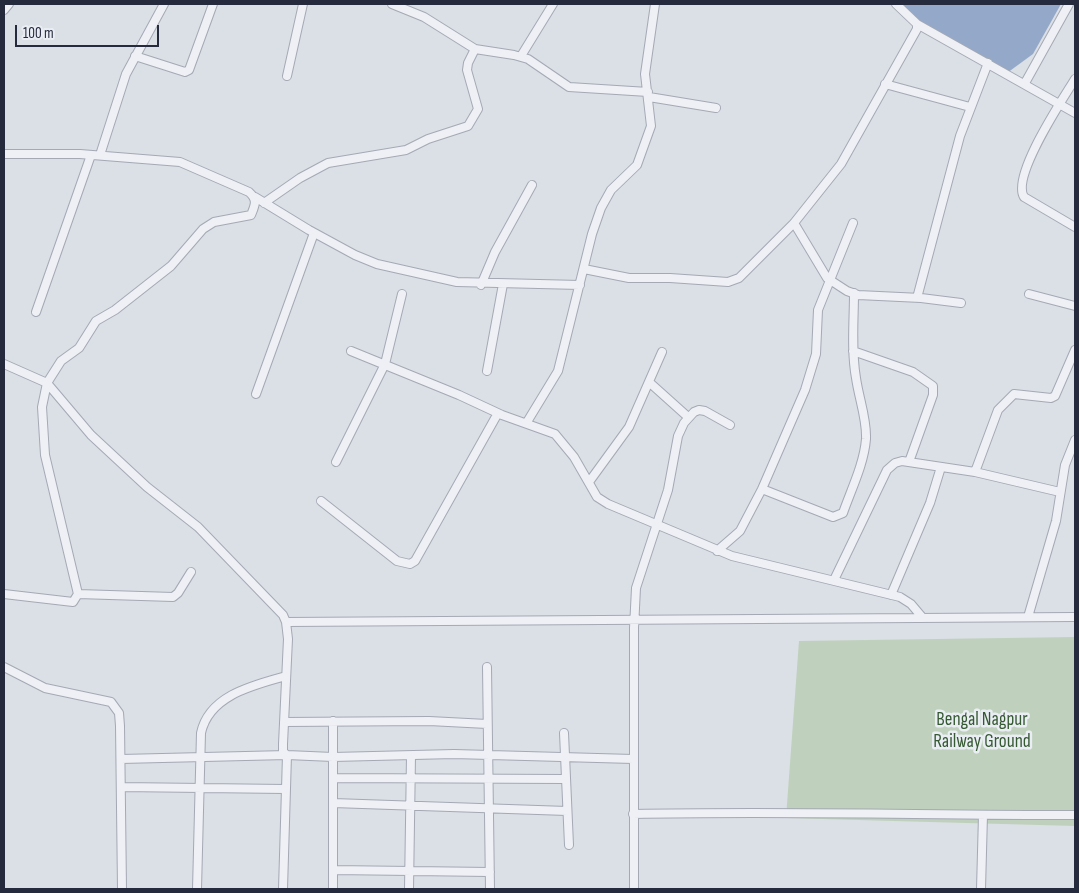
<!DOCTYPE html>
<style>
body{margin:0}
#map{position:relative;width:1079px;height:893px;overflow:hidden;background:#dbdfe6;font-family:"Sofia Sans Condensed",sans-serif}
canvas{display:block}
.frame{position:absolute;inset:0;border:5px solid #252b3d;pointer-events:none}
.scale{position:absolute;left:15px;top:25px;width:144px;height:22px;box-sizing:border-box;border:2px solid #252b3d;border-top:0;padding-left:6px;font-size:15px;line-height:18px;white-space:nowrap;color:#252b3d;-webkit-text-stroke:4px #eaeef4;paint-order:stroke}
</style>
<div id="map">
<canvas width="1079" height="893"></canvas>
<div class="frame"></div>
<div class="scale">100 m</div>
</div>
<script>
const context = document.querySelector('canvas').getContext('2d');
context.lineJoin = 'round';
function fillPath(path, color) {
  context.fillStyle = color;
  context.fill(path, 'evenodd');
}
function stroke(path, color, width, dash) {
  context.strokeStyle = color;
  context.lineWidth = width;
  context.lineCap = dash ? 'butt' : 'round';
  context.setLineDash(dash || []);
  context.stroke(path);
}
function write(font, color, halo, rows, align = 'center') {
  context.font = font + ' "Sofia Sans Condensed",sans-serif';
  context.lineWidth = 5;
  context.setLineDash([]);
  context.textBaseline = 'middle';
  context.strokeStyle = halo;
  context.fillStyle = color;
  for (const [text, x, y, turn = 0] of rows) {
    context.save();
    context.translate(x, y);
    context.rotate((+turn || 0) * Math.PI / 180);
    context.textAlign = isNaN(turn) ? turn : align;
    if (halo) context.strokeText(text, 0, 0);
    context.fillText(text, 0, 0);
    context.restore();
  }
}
fillPath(new Path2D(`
 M1075 637V826L786 818 799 641Z`), '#bfd1bc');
fillPath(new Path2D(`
 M892 4H1061L1033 54 1007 73Z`), '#94a9c9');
const minor = new Path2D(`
 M392 4 424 17 475 49 514 55 528 59 569 87 648 92
 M4 10 9 4
 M917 24 1075 113
 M135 56 185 72 189 70 213 4
 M521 56 553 4
 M287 76 303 4
 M1075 79C1063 99 1011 176 1024 197L1075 227
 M1025 83 1069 4
 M885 84 970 107
 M649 97 716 108
 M4 154H80L180 162 249 192C258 200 255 205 251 215L214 222 203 229 171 266 115 310 96 321 79 348 61 361 47 383 42 407 45 455 78 594 73 602 4 594
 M100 155 126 74 164 4
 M255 197 309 230 355 255 377 264 457 282 580 285
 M264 203 300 178 328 163 406 150 428 139 468 126 478 109 467 70 468 63 475 49
 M794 223 827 278 847 291 858 295 921 298 961 303
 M584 269 629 278H670L728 282 739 278 794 223 841 164 917 29V24L896 4
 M481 285 495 252 532 185
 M1029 294 1075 306
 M917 298 960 136 988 63
 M36 312 91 155
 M351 351 459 395 502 415 555 434 574 457 597 497 608 504 732 556 900 597 911 604 922 617
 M853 351 913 372 933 386V395L909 462
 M4 364 47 383 91 435 147 487 198 527 283 615 286 622 288 639 283 744V752L287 755 333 757 454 754 633 759
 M487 371 503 284
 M649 382 688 417
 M256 394 314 233
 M527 422 558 371 592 234 601 208 611 190 637 165 651 126 645 74 655 4
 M336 462 385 364 402 294
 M975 472 998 410 1014 394 1051 398 1055 396 1075 350
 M589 482 629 427 662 352
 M762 489 833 517 843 513C851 490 864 464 866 439 867 419 859 399 856 378 851 350 854 321 854 293
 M321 501 397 561 410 564 415 561 498 413
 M717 551 740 531 762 489 805 390 816 354 818 310 853 223
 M834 580 887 470 895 463 902 461 975 472 1060 492
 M78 594 173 597 178 593 191 572
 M891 595 930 503 941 467
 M1028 617 1056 521 1065 465 1075 440
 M286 622 1075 617
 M4 667 45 688 111 702 119 713 120 726 122 889
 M487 667 490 889
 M333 721V889
 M284 722 429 721 487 724
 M564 733 569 845
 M121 759 287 755 283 889
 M333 778 565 779
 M121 787 285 789
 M333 803 567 811
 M633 814C781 811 928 815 1075 815
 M333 870 490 872
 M197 889 201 733C209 695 254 685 286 676
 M409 889 411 756
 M634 889V628L636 588 668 490 678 436 684 423 694 412 699 410 705 411 730 425
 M981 889 983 815`);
stroke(minor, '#a4a9b3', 10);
stroke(minor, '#eef0f5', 8);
write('19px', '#355931', '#eaeef4', [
 ["Bengal Nagpur",982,720],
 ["Railway Ground",982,742]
]);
</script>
